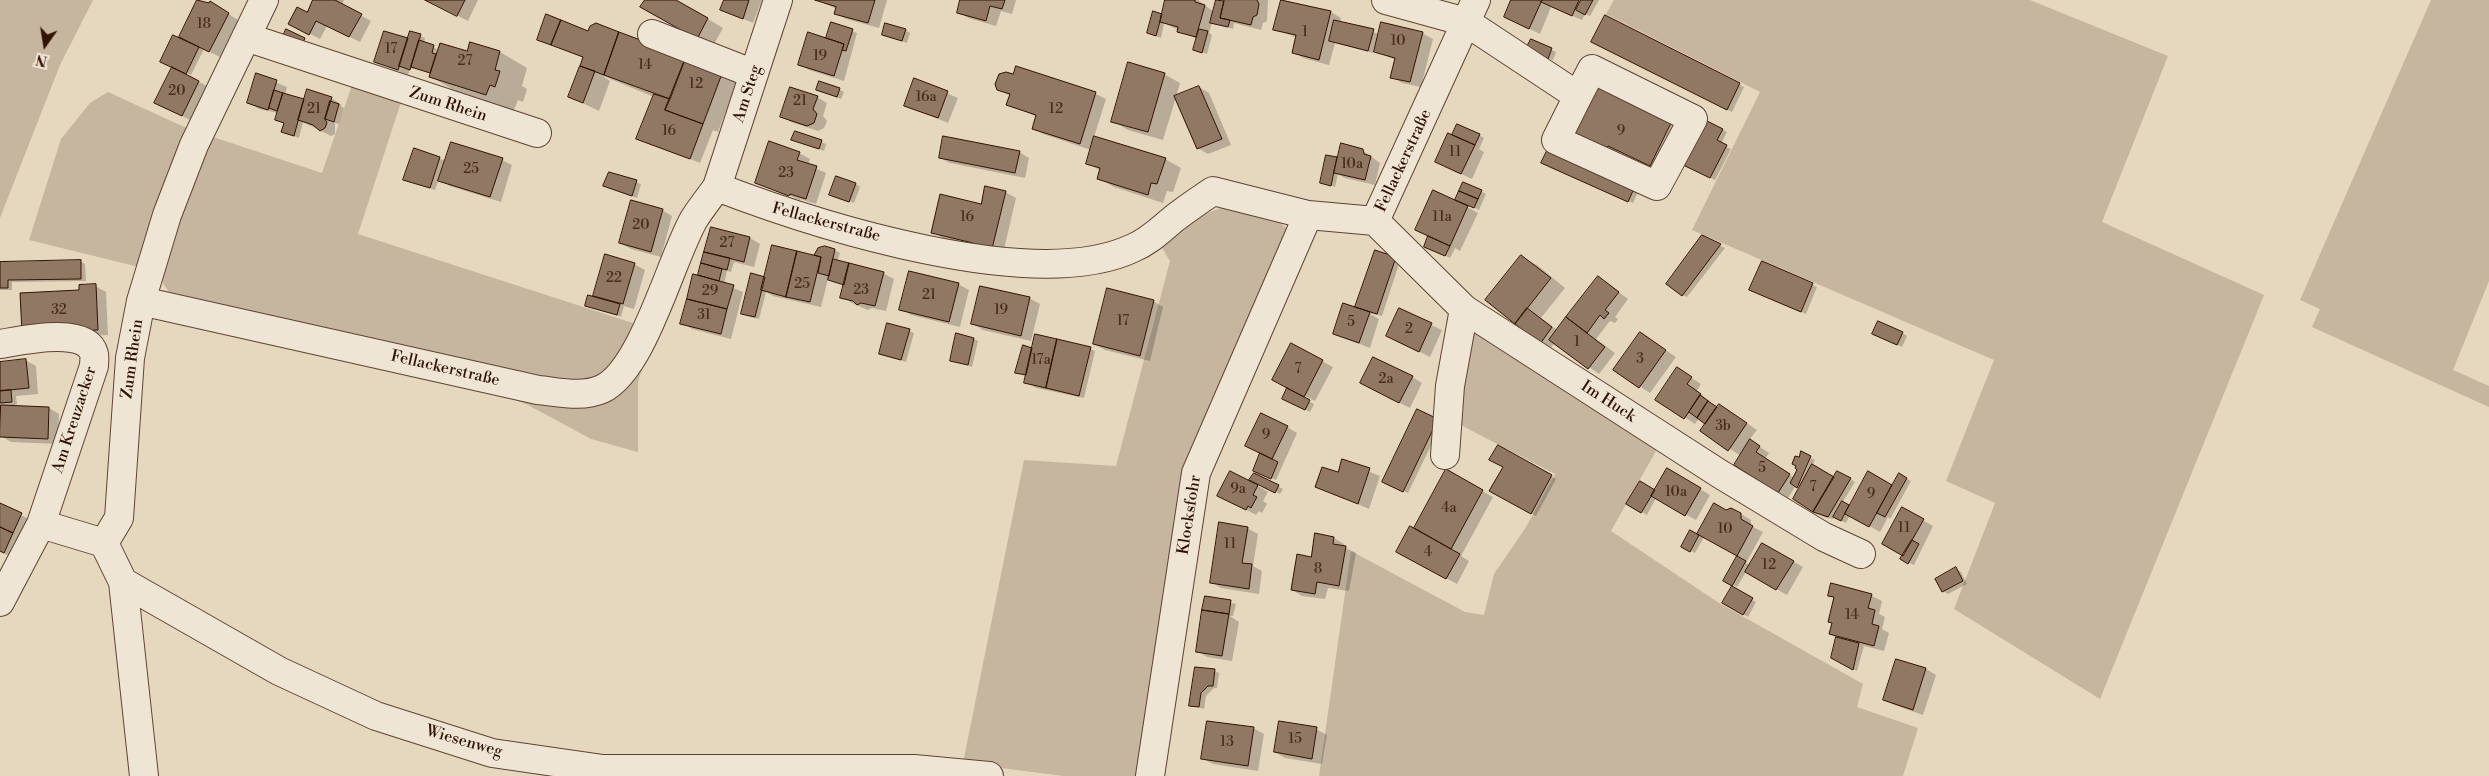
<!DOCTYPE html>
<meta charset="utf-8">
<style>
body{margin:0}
#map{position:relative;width:2489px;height:776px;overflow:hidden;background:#e6d7bf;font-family:"Libre Bodoni",serif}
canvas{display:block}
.north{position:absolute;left:20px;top:20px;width:50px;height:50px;-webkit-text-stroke:4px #efe5d5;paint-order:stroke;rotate:193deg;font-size:14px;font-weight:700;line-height:20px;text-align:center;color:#321203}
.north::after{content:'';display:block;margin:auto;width:18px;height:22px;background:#321203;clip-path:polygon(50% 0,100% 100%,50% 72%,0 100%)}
</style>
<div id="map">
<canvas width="2489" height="776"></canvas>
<div class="north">N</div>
</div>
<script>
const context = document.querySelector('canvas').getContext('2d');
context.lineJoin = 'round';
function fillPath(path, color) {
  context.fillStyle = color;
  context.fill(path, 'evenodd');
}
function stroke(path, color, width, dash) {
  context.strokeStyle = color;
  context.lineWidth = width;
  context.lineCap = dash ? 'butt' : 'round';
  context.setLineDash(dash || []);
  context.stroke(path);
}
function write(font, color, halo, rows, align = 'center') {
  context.font = font + ' "Libre Bodoni",serif';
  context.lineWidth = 4.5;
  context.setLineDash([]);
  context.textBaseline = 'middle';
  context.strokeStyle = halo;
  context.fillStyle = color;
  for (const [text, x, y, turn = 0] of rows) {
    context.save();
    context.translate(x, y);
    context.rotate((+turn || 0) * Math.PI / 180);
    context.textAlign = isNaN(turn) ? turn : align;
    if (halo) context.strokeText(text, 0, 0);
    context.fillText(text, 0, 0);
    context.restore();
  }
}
fillPath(new Path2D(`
 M0 0H93L60 65 0 218Z
 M1614 0H2030L2168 56 2102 222 2264 295 2100 699 1954 609 1995 503 1946 481 1994 360 1692 230 1760 92 1606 14Z
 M2431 0H2489V281L2453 370 2489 386V407L2312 327 2320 309 2300 300Z
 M353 82 402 99 358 234 642 326 614 373 574 388 171 294C162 284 160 280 163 267L191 187 213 137 322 173Z
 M108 92 193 131 139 267 29 240 61 139 90 103Z
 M1225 207 1275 218 1287 229 1224 394 1140 776H1063L963 763 1024 460 1116 466 1170 261 1161 246C1181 230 1200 213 1225 207Z
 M1470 324 1661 442 1611 531 1719 603 1863 684 1857 707 1918 728 1903 776H1319L1351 551 1465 612 1484 615 1494 574 1526 527 1555 474 1453 421Z
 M649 346 638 382V452L591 439 528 405 495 392 572 402Z`), '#c7b69f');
fillPath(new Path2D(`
 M198 0 221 9 238 20 220 57 204 49 191 75 171 65 179 39Z
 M315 0H344L342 5 371 21 360 42 327 26 320 39 300 29Z
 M426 0H478L468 21Z
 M647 0H676L723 28 713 46 642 7Z
 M725 0H762L753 23 722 10Z
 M817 0H887L879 28 846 19 835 13 837 9Z
 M962 0H1016L1012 14 1001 11 996 26 968 18 958 12Z
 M1167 0H1198L1214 12 1225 0H1268L1267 21 1263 23 1261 30 1234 23 1233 29 1212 22 1209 33 1212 35 1207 54 1194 50 1197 39 1164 23 1161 38 1148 33 1163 16Z
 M1282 0 1331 12 1341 18 1340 22 1379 34 1422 33 1433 39 1421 87 1402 83 1392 77 1396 60 1373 51V53L1335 43 1329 65 1303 58 1293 52 1297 38 1275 29Z
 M1513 0H1599L1590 16 1585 14 1582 20 1551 7 1540 34 1505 17Z
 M1605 17 1744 87 1732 112 1597 44Z
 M832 24 857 33 844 81 809 70 799 64 832 41Z
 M905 30 910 33 907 43 883 35Z
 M589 32 737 81 718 132 713 130 700 163 638 138 654 97 601 75 610 81 599 111 570 97 584 58 557 47Z
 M411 33 425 38 424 43 439 50 467 53 471 43 500 52 527 68 522 86 527 89 523 102 518 100 514 110 459 93 431 77 437 73 410 68 408 75 376 62 409 40Z
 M1531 40 1556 52 1553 60 1532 51Z
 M1017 67 1096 94 1106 99 1094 137 1165 159 1181 168 1173 192 1167 191 1163 203 1114 187 1098 178 1101 171 1087 163 1091 150 1043 134 1033 128 1037 117 1008 104 1010 96 998 89 1014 75Z
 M1164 74 1180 83 1176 97 1199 87 1209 93 1231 145 1208 154 1198 148 1176 97 1163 140 1128 130 1113 121Z
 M257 75 287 87 285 95 305 101 331 98 341 104V106L344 108 339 124 335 123V134L331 136 303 122 299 138 282 132 285 123 276 119 278 113 259 109 249 103Z
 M915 80 958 98 948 123 906 105Z
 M199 82 209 87 192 121 166 108Z
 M1599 88 1681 130 1661 171 1618 150 1613 162 1573 141Z
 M839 89 844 92 841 99 822 92Z
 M817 97 827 103 823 116 827 121 824 128 818 131 791 122 781 116Z
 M1704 120 1727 132 1721 144 1731 149 1715 180 1687 166Z
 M796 132 826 144 824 151 793 140Z
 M1479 135 1484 138 1479 149 1484 152 1472 179 1446 167 1459 139Z
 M1342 145 1362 150 1380 163 1375 185 1345 178 1338 174 1335 187 1321 182 1333 179Z
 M414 150 446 161 502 160 512 165 501 202 450 186 439 179 435 190 410 182Z
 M1019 152 1029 158 1025 178 950 163 940 158Z
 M799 153 810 159 808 165 826 173 816 204 800 199V200L757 182Z
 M1548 165 1640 188 1633 203Z
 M636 182 641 184 637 198 604 186Z
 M1464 183 1486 194 1479 210 1468 205 1467 207 1478 213 1460 251 1455 248 1450 258 1425 246 1430 237 1417 230 1455 202Z
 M856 184 860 187 854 203 835 197Z
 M1005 192 1016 198 1002 258 973 245 943 238 933 232Z
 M662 210 672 216 661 257 631 249 620 243Z
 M712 228 750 238 760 244 754 267 734 262 731 272 727 271 724 284 743 292 731 339 692 329 682 323 704 278 699 275Z
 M1702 237 1725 248 1687 297 1682 295Z
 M773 246 821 258 816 255 822 248 835 250 840 253 837 262 883 273 894 279 886 311 872 308 868 310 852 303 842 297 845 285 828 279 821 307 773 296 766 292 759 319 747 316 742 313 765 278Z
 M1376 252 1400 261 1382 316 1368 313 1379 319 1370 348 1334 334 1362 310 1357 307Z
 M1522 257 1537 265 1565 288 1541 318 1557 330 1598 277 1628 299 1615 317 1618 319 1615 323 1610 321 1596 339 1615 353 1599 374 1555 343 1550 348 1540 343 1487 300Z
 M81 262 85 264 86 281 12 282V290H0V263Z
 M1762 263 1817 287 1806 314 1756 292Z
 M634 264 645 270 634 309 624 306 621 317 587 305 601 299 595 295Z
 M958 284 969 290 960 327 911 315 901 309Z
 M95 286 106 292 108 335 34 338 80 291Z
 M1029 298 1040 304 1031 341 983 330 973 324Z
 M1153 301 1163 307 1150 361 1105 350 1094 344Z
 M1399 310 1442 330 1430 357 1388 336Z
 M909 331 914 333 906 362 881 354Z
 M1640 333 1676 357 1650 393 1615 370Z
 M1902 333 1907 336 1902 347 1878 336Z
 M974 339 978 341 972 367 951 360Z
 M1292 345 1333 367 1315 401 1284 385Z
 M1033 349H1090L1095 351 1084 398 1036 388 1026 382 1027 376 1016 372Z
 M25 360 36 366 38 394 16 396 17 404 10 407 49 408 59 414 58 444 11 442 1 436 0 363Z
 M1678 369 1701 384 1697 391 1710 401 1709 402 1717 408 1719 405 1757 430 1749 440 1769 453 1765 459 1794 478 1799 469 1794 463 1796 458 1800 459 1802 453 1809 457 1798 481H1801L1811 458 1815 460 1812 466 1834 478 1838 472 1855 482 1842 503 1850 507 1868 473 1893 487 1899 475 1911 481 1890 519 1888 517 1880 532 1850 515 1846 523 1834 517 1833 519 1824 517 1795 499 1801 488 1796 485 1788 498 1735 464 1741 456 1702 431 1707 423 1699 418 1695 424 1657 399Z
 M1412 377 1422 383 1410 408 1372 389Z
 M1288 390 1314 404 1310 412 1283 398Z
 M1417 410 1442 423 1408 493 1388 484Z
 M1287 427 1297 433 1276 480 1259 473Z
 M1498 446 1556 479 1536 516 1491 491 1504 467Z
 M1343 461 1380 476 1369 509 1316 486 1339 474Z
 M1668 470 1710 495 1696 520 1656 498 1647 515 1628 504 1655 492Z
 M1446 471 1493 497 1461 556 1469 561 1457 584 1408 557 1414 530Z
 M1230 472 1256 485 1257 483 1251 480 1254 474 1283 489 1280 494 1258 483 1257 485 1268 492 1263 501 1267 504 1262 513 1259 511 1256 515 1219 495Z
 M0 505 31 520 15 558 0 552Z
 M1715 505 1726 511 1741 514 1751 520V526L1763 532 1746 563 1750 565 1762 544 1803 567 1787 595 1746 572 1737 587 1724 580 1738 556 1704 537 1695 553 1682 546 1698 536Z
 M1903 509 1933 526 1914 565 1901 559 1904 555Z
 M1247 528 1258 534 1253 566 1262 571 1259 594 1221 588 1211 582Z
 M1316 535 1334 538 1344 544V547L1356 553 1349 591 1328 588 1325 599 1302 596 1292 590 1312 558Z
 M1956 569 1961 572 1967 584 1948 594 1943 591Z
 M1832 585 1872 596 1882 601 1879 614 1885 617 1882 629 1889 633 1884 651 1864 646 1857 671 1837 661V638L1831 634 1835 598 1830 595Z
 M1732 588 1756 602 1748 617 1724 603Z
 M1206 597 1236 604 1233 616H1230L1239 622 1232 661 1207 657 1197 651Z
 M1897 660 1926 669 1936 675 1923 715 1894 705 1884 700Z
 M1215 671 1219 673 1217 688H1214L1206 696 1204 709 1191 705Z
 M1253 728 1264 734 1258 771 1213 764 1203 759Z
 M1316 729 1327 735 1322 764 1285 758 1275 752Z`), '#0003');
const building = new Path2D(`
 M197 0 209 3 210 1 229 13 209 52 179 37Z
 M313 0H335L362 14 349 37 316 21 309 35 288 24 297 7 307 12Z
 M425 0H465L457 16Z
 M645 0H676L708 18 697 39 640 7Z
 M724 0H749L743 19 720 10Z
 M815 0H875L868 23 834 14 836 7Z
 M960 0H1005L1002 9 990 6 986 21 957 13Z
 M1165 0H1195V2L1205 5 1196 37 1177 32 1178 27 1160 22Z
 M1216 0 1224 1 1220 18 1230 20 1228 27 1210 23Z
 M1257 0 1259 4 1257 15 1253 17 1251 25 1220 18 1224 0Z
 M1281 0 1331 11 1319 60 1292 53 1296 35 1273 30Z
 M1511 0H1542L1529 29 1504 17Z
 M1542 0H1579L1572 16 1541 2Z
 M1581 0H1593L1585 15 1576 10Z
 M1153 11 1162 14 1156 36 1147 33Z
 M546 14 561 20 551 45 537 40Z
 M1605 15 1740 83 1727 110 1591 42Z
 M561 20 588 31 590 26 596 23 619 32 604 75 580 66 583 57 551 45Z
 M1334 20 1374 29 1368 51 1329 41Z
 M831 22 853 29 846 51 842 50 844 44 826 38Z
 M1381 22 1423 32 1410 82 1390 78 1395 58 1374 52Z
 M885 23 906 29 902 41 882 35Z
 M286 29 305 38 301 48 282 39Z
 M1199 29 1208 31 1202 53 1193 50Z
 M384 31 408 38 398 70 374 62Z
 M410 31 421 34 410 70 399 66Z
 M619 32 686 57 670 99 604 75Z
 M808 32 844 44 834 76 798 65Z
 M173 35 199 47 186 74 160 62Z
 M1531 39 1552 48 1548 59 1526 49Z
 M419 40 434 45 432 53 436 54 430 73 411 67Z
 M470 42 500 51 495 70 500 71 495 87 490 85 486 95 429 77 440 43 467 51Z
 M686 57 723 71 703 124 665 110Z
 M1128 62 1165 73 1148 132 1111 122Z
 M580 66 595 71 583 103 568 97Z
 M1016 66 1096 92 1080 144 1032 129 1036 115 1006 105 1010 94 997 90 995 84 999 74 1006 72 1013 74Z
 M172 67 199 81 182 116 154 103Z
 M256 73 277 80 268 110 247 103Z
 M914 78 948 91 938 118 904 106Z
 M819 81 840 88 837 97 816 90Z
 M1199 86 1222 139 1197 149 1174 96Z
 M790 87 818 96 813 109 817 114 814 123 807 126 780 117Z
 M1598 87 1671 123 1650 166 1608 146 1603 157 1571 141Z
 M307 89 332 97 325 119 327 123 325 128 320 131 313 125 298 120Z
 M274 90 283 93 277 111 269 108Z
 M283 93 304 99 294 136 281 132 284 123 275 120Z
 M654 94 670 99 665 110 703 124 690 159 636 139Z
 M330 101 339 104 334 122 325 119Z
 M1703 119 1723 129 1717 140 1727 145 1710 178 1681 164Z
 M1457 124 1480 134 1475 145 1452 135Z
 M795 131 822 140 819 149 791 140Z
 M1448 133 1475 145 1461 174 1435 162Z
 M943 136 1020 151 1015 173 939 158Z
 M1094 136 1166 158 1157 184 1151 183 1148 195 1097 179 1100 168 1086 164Z
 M769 141 800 152 797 160 817 166 806 199 790 194 789 196 755 183Z
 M451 142 503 158 490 197 438 181Z
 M1341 143 1363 149 1364 154 1371 156 1365 180 1334 173Z
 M1550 145 1636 184 1628 202 1541 163Z
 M414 148 440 157 430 188 403 180Z
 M1326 155 1337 157 1331 186 1320 183Z
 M609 172 637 180 632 196 603 186Z
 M836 176 856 183 849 202 829 195Z
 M1463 182 1482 190 1478 199 1459 191Z
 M985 186 1006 191 991 253 971 248 973 243 931 233 940 194 981 204Z
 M1433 190 1468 206 1450 246 1415 230Z
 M1459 191 1478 199 1474 208 1455 200Z
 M631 200 663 209 651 252 619 243Z
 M711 227 750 237 744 262 704 252Z
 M1702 235 1721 244 1682 296 1666 284Z
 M1428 236 1450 246 1445 256 1424 247Z
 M772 245 797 251 786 297 761 290Z
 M825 246 835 249 829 276 818 273 821 257 814 255 818 248Z
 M1375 250 1396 257 1377 314 1355 307Z
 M797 251 821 257 810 302 786 297Z
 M704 252 730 258 727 270 701 263Z
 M605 254 635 263 623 304 593 296Z
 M1521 255 1551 278 1515 324 1485 300Z
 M833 259 849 263 844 285 828 280Z
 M81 260V279L8 280V288H0V262Z
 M1762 261 1813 283 1801 312 1749 290Z
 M701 263 722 269 719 281 698 275Z
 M849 263 884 272 875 306 861 303 857 305 853 301 840 298Z
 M909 271 959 283 949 322 899 310Z
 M751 273 765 277 755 317 741 314Z
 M693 274 734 285 727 309 687 299Z
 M1598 276 1619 292 1605 310 1609 313 1604 319 1600 315 1587 333 1566 317Z
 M96 284 98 330 22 333 20 293 79 290V285Z
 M980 286 1030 297 1021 336 971 324Z
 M1107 288 1154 300 1140 356 1093 344Z
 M588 295 620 304 617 315 585 306Z
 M687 299 727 309 721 334 680 324Z
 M1343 303 1370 312 1359 343 1333 334Z
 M1399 308 1432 323 1419 352 1386 336Z
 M1527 308 1552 327 1540 344 1515 324Z
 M1566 317 1605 347 1588 369 1549 340Z
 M1878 321 1903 332 1897 345 1872 334Z
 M887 323 910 329 901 360 879 354Z
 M1640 332 1666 350 1639 388 1613 370Z
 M956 333 974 338 968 365 950 361Z
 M1035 334 1057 339 1046 388 1024 383Z
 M1057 339 1091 347 1079 396 1046 388Z
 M1291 343 1323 360 1304 397 1272 380Z
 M1023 345 1032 348 1026 375 1015 373Z
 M1373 357 1413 376 1399 403 1360 383Z
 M26 359 29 388 0 391V362Z
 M1677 367 1692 377 1687 384 1701 394 1684 419 1655 400Z
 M1287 388 1310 400 1305 410 1282 399Z
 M11 390 12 402 0 403V391Z
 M1700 395 1708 401 1697 418 1689 412Z
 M1708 401 1717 407 1705 424 1697 418Z
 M1719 404 1747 423 1728 451 1700 431Z
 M1 405 49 407 48 439 0 437Z
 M1417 409 1438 419 1403 492 1382 482Z
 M1261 413 1288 426 1272 459 1245 446Z
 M1750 439 1760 446 1756 452 1790 474 1778 493 1734 465Z
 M1498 445 1552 475 1531 514 1489 491 1503 467 1489 460Z
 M1801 451 1811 456 1797 488 1790 483 1797 470 1795 468 1796 466 1792 464 1795 456 1799 457Z
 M1260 453 1278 462 1271 479 1253 471Z
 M1342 459 1370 468 1358 504 1315 487 1322 467 1338 472Z
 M1812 464 1834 477 1813 512 1793 499Z
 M1667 468 1701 488 1685 516 1651 496Z
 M1446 469 1483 490 1451 549 1414 528Z
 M1230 471 1258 485 1253 495 1257 497 1251 508 1248 506 1246 510 1217 496Z
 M1837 471 1851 478 1828 517 1813 512Z
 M1868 471 1892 485 1869 527 1845 514Z
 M1254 473 1279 485 1275 493 1249 480Z
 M1899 473 1907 478 1885 517 1877 513Z
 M1640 481 1655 490 1641 513 1626 504Z
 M1842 501 1849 505 1841 521 1833 517Z
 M0 503 22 513 13 533 0 527Z
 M1714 503 1726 510 1731 508 1741 513V519L1753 526 1737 556 1697 534Z
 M1902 507 1924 519 1903 556 1882 544Z
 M1219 522 1248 527 1242 563 1252 564 1249 589 1210 583Z
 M1410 526 1460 554 1446 579 1396 552Z
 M0 527 13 533 4 553 0 551Z
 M1690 530 1699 535 1690 552 1681 547Z
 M1315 533 1334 537 1333 544 1346 546 1339 586 1317 582 1315 594 1291 590 1297 554 1311 557Z
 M1912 540 1919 544 1908 564 1900 559Z
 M1762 543 1794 561 1776 590 1745 572Z
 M1737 556 1746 561 1732 586 1723 581Z
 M1956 567 1963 581 1942 592 1935 579Z
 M1831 583 1872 594 1868 608 1875 610 1872 624 1879 626 1874 646 1829 634 1832 623 1828 622 1834 597 1828 596Z
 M1732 586 1753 598 1743 615 1722 603Z
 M1205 596 1231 600 1229 614 1202 610Z
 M1202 610 1229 614 1222 656 1196 652Z
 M1836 637 1859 643 1853 670 1831 658Z
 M1896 659 1926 668 1913 710 1883 700Z
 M1195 667 1215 669 1213 686H1208L1201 693 1199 707 1189 706Z
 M1207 721 1254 727 1248 766 1201 759Z
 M1279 721 1317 727 1312 759 1274 752Z`);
fillPath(building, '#907865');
stroke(building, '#321203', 1);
const minor = new Path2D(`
 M1386 0 1466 22 1578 96 1592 69 1693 119 1657 186 1556 140 1578 96
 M652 34 754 74
 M246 37 537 133
 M717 187 778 0
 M1375 221 1464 309 1720 474 1824 537 1861 554
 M141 301 538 390C559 392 582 398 602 389 643 370 671 259 694 219 701 208 709 198 717 187 816 225 1034 295 1133 248 1150 241 1162 228 1176 217 1188 208 1201 199 1213 191L1308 215 1375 221 1476 0
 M0 344C19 341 87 325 94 354 95 357 94 362 94 366L41 524
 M1445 455 1450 386 1464 309
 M104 543 119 518 130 358 141 301 167 215 194 145 264 0
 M104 543 123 582 144 776
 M123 582 279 671 376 716 492 753 603 769H914L989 776
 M0 602 41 524 104 543
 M1150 776 1196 473 1308 215`);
stroke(minor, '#5f4332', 30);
stroke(minor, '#efe5d5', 28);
write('14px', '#4a2c1c', null, [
 ["18",204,25],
 ["1",1305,33],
 ["10",1398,42],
 ["17",391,50],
 ["19",820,57],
 ["27",465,62],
 ["14",645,66],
 ["12",696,85],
 ["20",177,92],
 ["16a",926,98],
 ["21",800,102],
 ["21",314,110],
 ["12",1056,110],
 ["16",669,132],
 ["9",1621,132],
 ["11",1455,153],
 ["10a",1352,165],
 ["25",471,170],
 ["23",786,174],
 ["16",967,218],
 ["11a",1442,218],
 ["20",641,226],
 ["27",727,244],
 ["22",614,279],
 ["25",802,285],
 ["23",861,291],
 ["29",710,292],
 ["21",929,296],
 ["32",59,311],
 ["19",1001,311],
 ["31",704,316],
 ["17",1123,322],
 ["5",1351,323],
 ["2",1409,330],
 ["1",1577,343],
 ["3",1640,360],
 ["17a",1041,361],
 ["7",1298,370],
 ["2a",1386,380],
 ["3b",1723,427],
 ["9",1266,436],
 ["5",1762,469],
 ["7",1813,488],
 ["9a",1238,490],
 ["10a",1676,493],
 ["9",1871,495],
 ["4a",1449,509],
 ["11",1904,529],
 ["10",1725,530],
 ["11",1230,545],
 ["4",1428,553],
 ["12",1769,566],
 ["8",1318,570],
 ["14",1852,616],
 ["15",1295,740],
 ["13",1227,743]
]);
write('16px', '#321203', '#efe5d5', [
 ["Am Steg",748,94,-72],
 ["Zum Rhein",448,105,18],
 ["Fellackerstraße",1404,161,-65],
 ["Fellackerstraße",826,223,15],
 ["Zum Rhein",133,359,-82],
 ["Fellackerstraße",445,369,13],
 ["Im Huck",1608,402,33],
 ["Am Kreuzacker",75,420,-72],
 ["Klocksfohr",1190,515,-81],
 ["Wiesenweg",464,742,16]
]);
</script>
